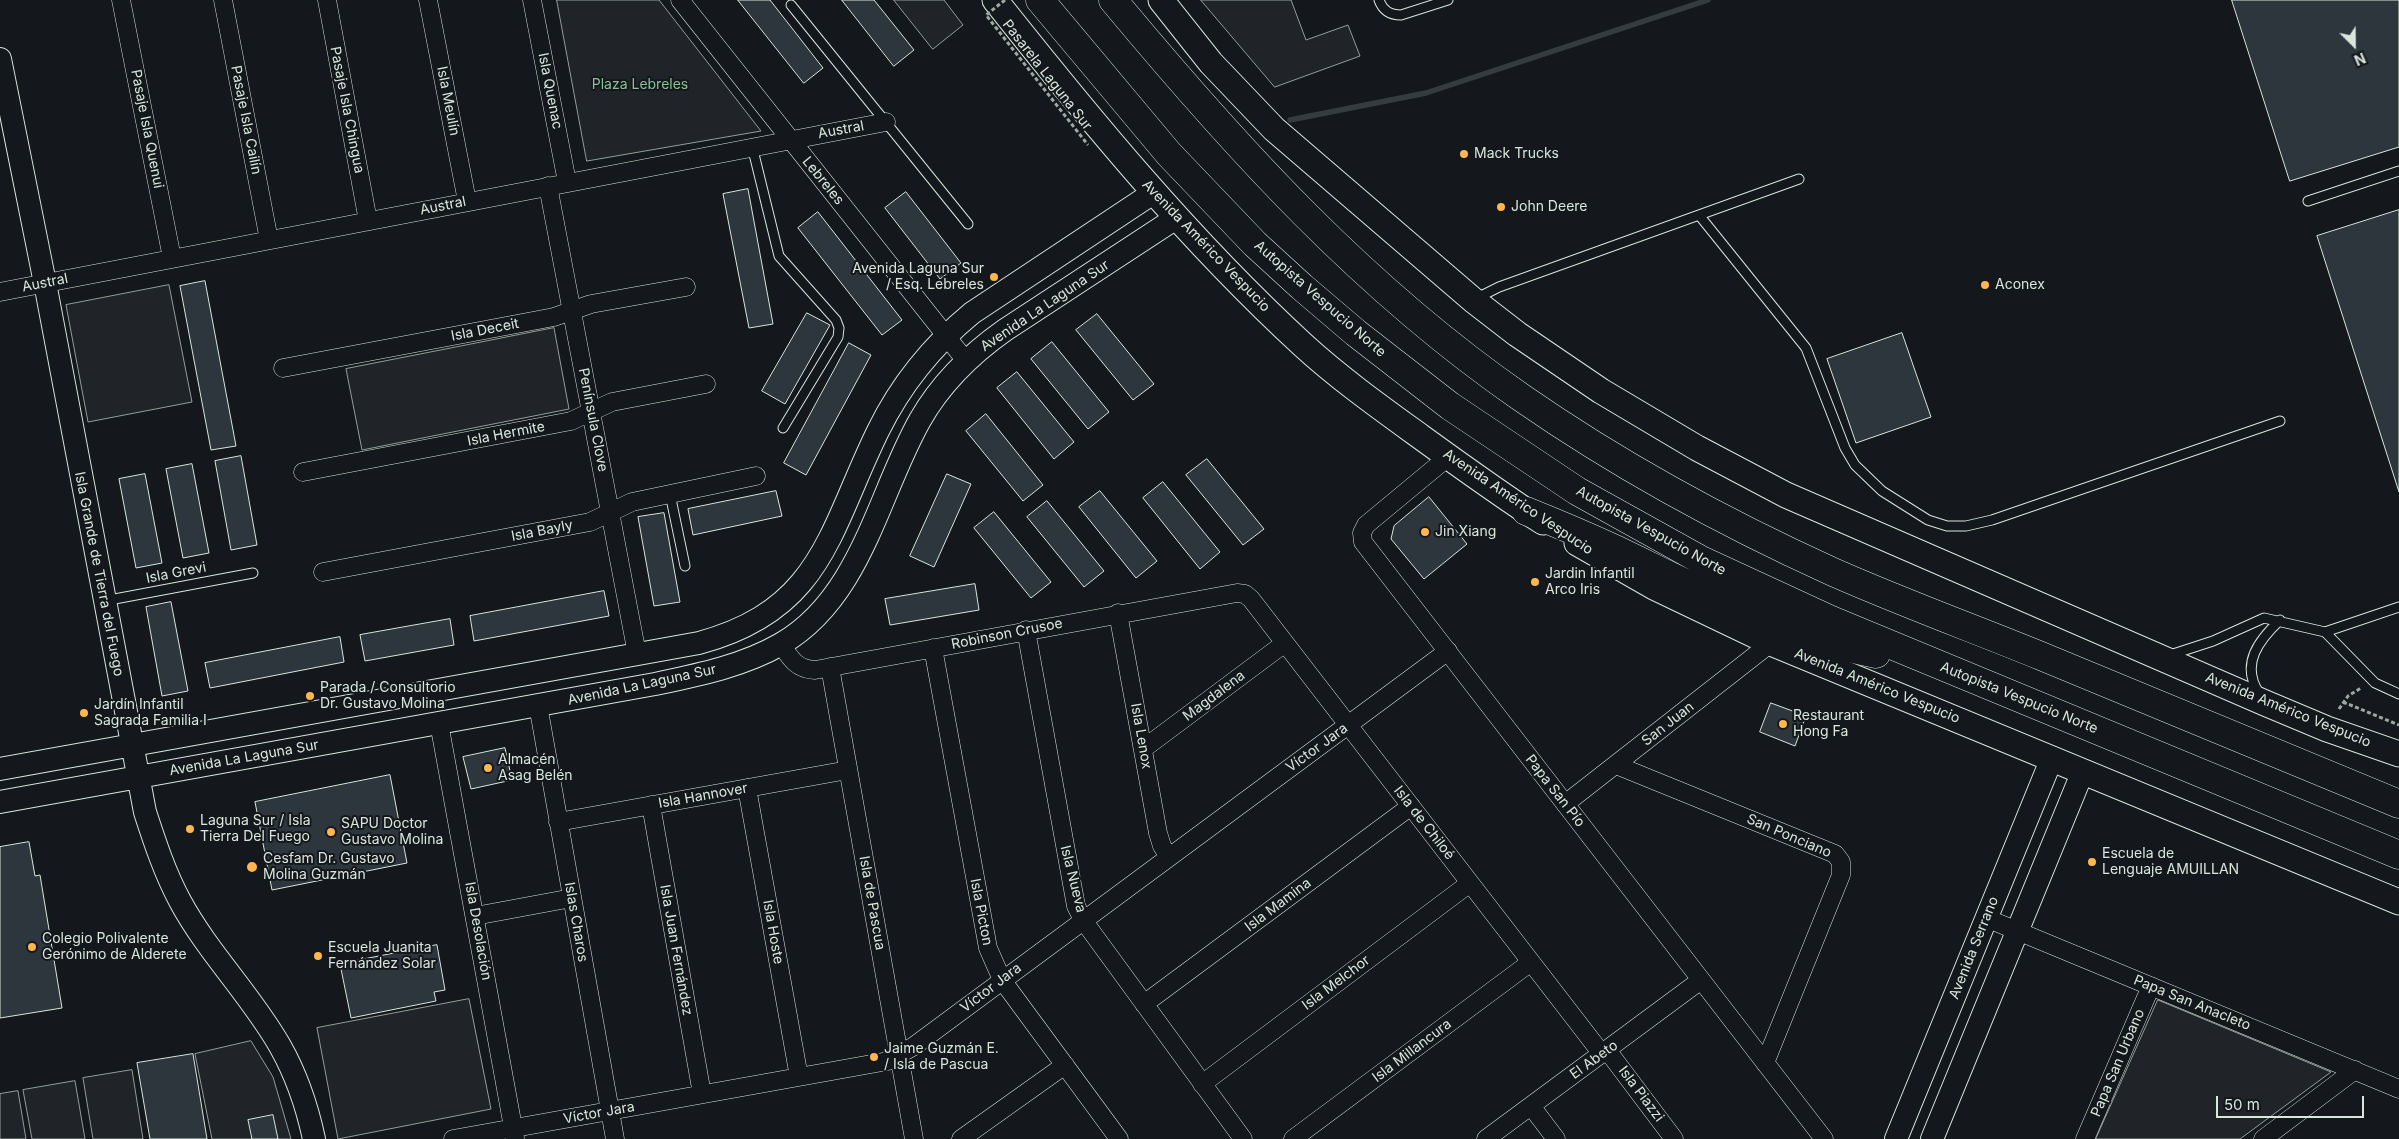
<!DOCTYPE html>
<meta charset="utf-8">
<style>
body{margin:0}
#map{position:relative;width:2399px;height:1139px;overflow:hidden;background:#14181c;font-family:Inter,sans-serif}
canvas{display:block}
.north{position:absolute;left:2329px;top:20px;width:50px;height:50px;-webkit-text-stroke:4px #14181c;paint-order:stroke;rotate:157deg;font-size:14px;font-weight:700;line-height:20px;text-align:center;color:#d8e6dc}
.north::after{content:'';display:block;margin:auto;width:18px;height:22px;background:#d8e6dc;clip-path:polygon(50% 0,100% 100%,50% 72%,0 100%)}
.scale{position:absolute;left:2216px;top:1096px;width:148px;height:22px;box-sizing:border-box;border:2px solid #d8e6dc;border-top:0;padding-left:6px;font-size:15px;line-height:18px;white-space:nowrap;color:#d8e6dc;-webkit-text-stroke:4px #14181c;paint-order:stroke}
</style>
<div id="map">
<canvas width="2399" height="1139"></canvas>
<div class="north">N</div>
<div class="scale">50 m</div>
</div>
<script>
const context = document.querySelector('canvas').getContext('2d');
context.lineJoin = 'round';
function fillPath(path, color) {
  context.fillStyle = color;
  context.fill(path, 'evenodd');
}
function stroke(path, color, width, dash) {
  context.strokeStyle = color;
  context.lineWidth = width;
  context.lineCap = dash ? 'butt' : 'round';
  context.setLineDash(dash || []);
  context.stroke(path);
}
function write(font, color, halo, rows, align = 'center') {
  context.font = font + ' Inter,sans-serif';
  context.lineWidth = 4;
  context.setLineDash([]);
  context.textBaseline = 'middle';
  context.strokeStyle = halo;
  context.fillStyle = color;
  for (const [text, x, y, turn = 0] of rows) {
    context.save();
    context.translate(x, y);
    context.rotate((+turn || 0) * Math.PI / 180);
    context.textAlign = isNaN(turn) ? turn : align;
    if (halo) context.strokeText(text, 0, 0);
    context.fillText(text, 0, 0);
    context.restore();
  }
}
const green = new Path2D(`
 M557 0H659L761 131 587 161Z
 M894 0H944L963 25 933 49Z
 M1201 0H1291L1306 40 1348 25 1360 56 1275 87Z
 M169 285 192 402 88 422 66 305Z
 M554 328 569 409 362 450 346 369Z
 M469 999 491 1109 338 1139 317 1028Z
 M2158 1000 2331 1072 2240 1139H2096Z
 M251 1041 273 1077 291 1139H212L195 1054Z
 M132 1070 143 1139H93L83 1078Z
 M75 1081 85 1139H32L23 1090Z
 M18 1091 26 1139H0V1094Z`);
fillPath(green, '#202428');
stroke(green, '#939e99', 1);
stroke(new Path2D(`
 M1290 120 1426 93 1708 0`), '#363b3e', 5.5);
const building = new Path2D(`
 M738 0H770L823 68 804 83Z
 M842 0H874L914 50 894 66Z
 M2232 0H2399V147L2290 181Z
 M748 189 773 324 749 328 723 194Z
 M906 192 961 263 940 279 885 208Z
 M2399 210V492L2317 236Z
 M818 212 902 320 882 335 798 228Z
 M205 281 236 446 211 450 180 286Z
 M807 313 830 325 785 404 762 391Z
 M1097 314 1154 384 1133 400 1076 330Z
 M1902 333 1931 417 1856 443 1827 359Z
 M1052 342 1109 412 1088 429 1031 359Z
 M849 343 871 355 806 475 784 463Z
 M1017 372 1074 442 1054 459 997 388Z
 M986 414 1043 485 1023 501 966 431Z
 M241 456 257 545 231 550 215 461Z
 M1207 459 1264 529 1243 545 1186 475Z
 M192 464 209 553 183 558 166 469Z
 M145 474 162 563 136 568 119 479Z
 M947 474 971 484 934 567 910 556Z
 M1163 482 1220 552 1200 569 1143 498Z
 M776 491 782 516 693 535 688 509Z
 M1100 491 1157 561 1136 578 1079 507Z
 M1429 497 1467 544 1424 579 1391 539 1394 526Z
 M1047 501 1104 571 1084 587 1027 517Z
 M994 512 1051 582 1031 598 974 528Z
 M664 513 680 602 654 606 638 517Z
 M975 584 979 610 890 625 885 599Z
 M604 591 609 616 474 641 470 616Z
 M171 602 188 691 162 696 146 607Z
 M450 619 454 645 365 661 360 635Z
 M340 637 344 662 210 688 205 663Z
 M1771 703 1806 716 1795 746 1760 732Z
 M505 748 512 780 471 789 463 757Z
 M390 775 407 863 272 890 255 802Z
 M29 842 35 876 40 875 62 1008 0 1018V847Z
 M437 945 445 990 434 992 436 1001 351 1018 340 964Z
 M193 1054 207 1139H150L137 1063Z
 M273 1115 278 1139H252L248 1120Z`);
fillPath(building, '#2c363c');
stroke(building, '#d8e6dc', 1);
const service = new Path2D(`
 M1379 0C1383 11 1390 15 1401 15L1448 0
 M791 5 968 224
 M752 146 779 256 836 320 839 328 838 337 783 428
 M2308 201 2399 171
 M1699 215 1806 348 1845 448 1855 465 1882 491 1928 520 1947 526H1966L1992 520 2280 421
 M1475 299 1499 287 1799 179
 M670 494 685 566
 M104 601 253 573
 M2325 632 2375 683 2399 694
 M2170 655 2213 641 2264 618 2325 632 2399 607
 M2259 693C2240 664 2259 640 2280 620`);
const minor = new Path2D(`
 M121 0 172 258
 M223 0 269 240
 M327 0 368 221
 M428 0 467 201
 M532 0 567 182
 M680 0 966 361
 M548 186 637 654
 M0 292 886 122
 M283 368 554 317 591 304 686 287
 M1448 457 1366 525 1362 533 1363 542 1824 1139
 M303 472 571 421 612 402 706 384
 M323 572 590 522 632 502 756 476
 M1118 613 1158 833 1162 846 1169 857
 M1026 630 1076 906 1083 920 1243 1139
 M781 644C790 658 796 669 815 670L1237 593 1245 594 1251 599 1602 1054
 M933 648 988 948 1002 980 1119 1139
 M830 667 914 1139
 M538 705 615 1139
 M439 723 515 1138
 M1143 749 1285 643
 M1616 765 1835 854 1841 862V875L1765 1063
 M747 788 799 1077
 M1565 804 1771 643
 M651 805 702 1094
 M558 822 848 770
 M475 916 572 898
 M1986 918 2399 1089
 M1144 1004 1411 806
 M1607 1050 1674 1139
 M1202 1084 1470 883
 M1531 1106 1556 1139
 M453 1139 888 1061 914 1046 1448 651
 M961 1139 1065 1065
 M1293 1139 1531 962
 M1486 1139 1701 980
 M2085 1139 2151 986
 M2263 1139 2355 1070`);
const tertiary = new Path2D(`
 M0 59 45 283 145 812C155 843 165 873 180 901 208 953 251 995 280 1046 297 1076 307 1106 314 1139
 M0 769 699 643C822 610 829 531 878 431 901 384 932 346 972 313L1153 193
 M0 802 655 684C698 675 743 666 781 644 861 598 878 494 920 420 941 383 971 354 1005 330L1176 218
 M1896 1139 2052 758
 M1932 1139 2083 771`);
const secondary = new Path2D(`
 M995 0C1091 121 1189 240 1303 345 1339 378 1381 408 1421 437 1461 466 1501 495 1543 522
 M1161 0 1211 63 1274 129 1473 300 1517 334 1601 391 1697 448 1786 495 2265 703 2327 729 2399 754
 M1577 543 1654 587 1771 643 2399 902`);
const motorway = new Path2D(`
 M1040 0 1169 154 1255 244 1302 287 1356 333 1450 406 1577 491 1701 560 1831 620 2399 855
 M1113 0C1236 148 1363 288 1522 398 1620 466 1725 523 1833 572 1901 602 1972 628 2041 656 2161 705 2280 755 2399 804
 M1526 511C1556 523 1587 536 1617 550 1700 590 1784 636 1876 654`);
stroke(service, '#d8e6dc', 11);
stroke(minor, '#d8e6dc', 19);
stroke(tertiary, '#d8e6dc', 24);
stroke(secondary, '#d8e6dc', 27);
stroke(motorway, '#d8e6dc', 29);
stroke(new Path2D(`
 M2343 702 2399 725
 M2339 709 2348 696 2361 688`), '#9da8a2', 3, [4, 2.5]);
stroke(service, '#14181c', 9);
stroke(minor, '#14181c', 18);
stroke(tertiary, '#14181c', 22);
stroke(secondary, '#14181c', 25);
stroke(motorway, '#14181c', 28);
stroke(new Path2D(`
 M1005 0 986 15 1088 145`), '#9da8a2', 3, [4, 2.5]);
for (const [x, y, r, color] of [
 [1464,154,5,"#ffb74d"],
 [1501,207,5,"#ffb74d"],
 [994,277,5,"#ffb74d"],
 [1985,285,5,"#ffb74d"],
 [1425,532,5,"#ffb74d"],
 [1535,582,5,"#ffb74d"],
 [310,696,5,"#ffb74d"],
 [84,713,5,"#ffb74d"],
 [1783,724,5,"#ffb74d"],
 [488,768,5,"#ffb74d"],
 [190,829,5,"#ffb74d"],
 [331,832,5,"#ffb74d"],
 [2092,862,5,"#ffb74d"],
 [252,867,6,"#ffb74d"],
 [32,947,5,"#ffb74d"],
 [318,956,5,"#ffb74d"],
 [874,1057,5,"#ffb74d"]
]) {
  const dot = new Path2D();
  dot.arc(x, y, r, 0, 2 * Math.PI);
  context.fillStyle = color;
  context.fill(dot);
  stroke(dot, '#14181c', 2);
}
write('14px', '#d8e6dc', '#14181c', [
 ["Pasarela Laguna Sur",1047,75,52],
 ["Isla Quenac",550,91,79],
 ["Isla Meulín",448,101,79],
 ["Pasaje Isla Chingua",347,110,79],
 ["Pasaje Isla Cailín",246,120,79],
 ["Pasaje Isla Quenui",147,129,79],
 ["Austral",841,130,-10],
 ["Lebreles",823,181,51],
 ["Austral",443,206,-11],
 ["Avenida Américo Vespucio",1206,246,46],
 ["Austral",45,283,-11],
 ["Autopista Vespucio Norte",1320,299,41],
 ["Avenida La Laguna Sur",1045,306,-34],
 ["Isla Deceit",485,330,-11],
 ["Península Clove",593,420,79],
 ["Isla Hermite",506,434,-11],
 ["Avenida Américo Vespucio",1518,502,34],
 ["Isla Bayly",542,531,-11],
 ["Autopista Vespucio Norte",1651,531,29],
 ["Isla Grevi",176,573,-11],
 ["Isla Grande de Tierra del Fuego",99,574,79],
 ["Robinson Crusoe",1007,634,-11],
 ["Avenida La Laguna Sur",642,685,-12],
 ["Avenida Américo Vespucio",1877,686,22],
 ["Magdalena",1214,696,-37],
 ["Autopista Vespucio Norte",2019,698,22],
 ["Avenida Américo Vespucio",2288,710,22],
 ["San Juan",1668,724,-38],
 ["Isla Lenox",1141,736,80],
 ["Víctor Jara",1317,748,-36],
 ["Avenida La Laguna Sur",244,758,-10],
 ["Papa San Pío",1555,791,52],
 ["Isla Hannover",703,796,-10],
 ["Isla de Chiloé",1424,823,52],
 ["San Ponciano",1789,836,23],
 ["Isla Nueva",1073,879,76],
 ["Isla de Pascua",872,903,80],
 ["Isla Mamina",1278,905,-37],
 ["Isla Picton",981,912,79],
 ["Islas Charos",576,922,80],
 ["Isla Desolación",478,931,80],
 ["Isla Hoste",773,932,80],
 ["Avenida Serrano",1974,948,-68],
 ["Isla Juan Fernández",676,950,80],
 ["Isla Melchor",1336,983,-37],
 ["Víctor Jara",991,988,-37],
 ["Papa San Anacleto",2192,1003,22],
 ["Isla Millancura",1412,1051,-37],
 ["El Abeto",1594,1060,-36],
 ["Papa San Urbano",2118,1063,-67],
 ["Isla Piazzi",1641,1094,53],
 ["Víctor Jara",599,1113,-10]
]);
write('14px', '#8ac095', '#14181c', [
 ["Plaza Lebreles",640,85]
]);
write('14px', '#d8e6dc', '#14181c', [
 ["Mack Trucks",1474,154],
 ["John Deere",1511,207],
 ["Avenida Laguna Sur",984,269,"right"],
 ["/ Esq. Lebreles",984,285,"right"],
 ["Aconex",1995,285],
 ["Jin Xiang",1435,532],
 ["Jardin Infantil",1545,574],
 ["Arco Iris",1545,590],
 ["Parada / Consultorio",320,688],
 ["Dr. Gustavo Molina",320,704],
 ["Jardín Infantil",94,705],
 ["Sagrada Familia I",94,721],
 ["Restaurant",1793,716],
 ["Hong Fa",1793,732],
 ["Almacén",498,760],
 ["Asag Belén",498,776],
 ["Laguna Sur / Isla",200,821],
 ["Tierra Del Fuego",200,837],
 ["SAPU Doctor",341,824],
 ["Gustavo Molina",341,840],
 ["Escuela de",2102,854],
 ["Lenguaje AMUILLAN",2102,870],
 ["Cesfam Dr. Gustavo",263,859],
 ["Molina Guzmán",263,875],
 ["Colegio Polivalente",42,939],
 ["Gerónimo de Alderete",42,955],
 ["Escuela Juanita",328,948],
 ["Fernández Solar",328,964],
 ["Jaime Guzmán E.",884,1049],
 ["/ Isla de Pascua",884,1065]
], 'left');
</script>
